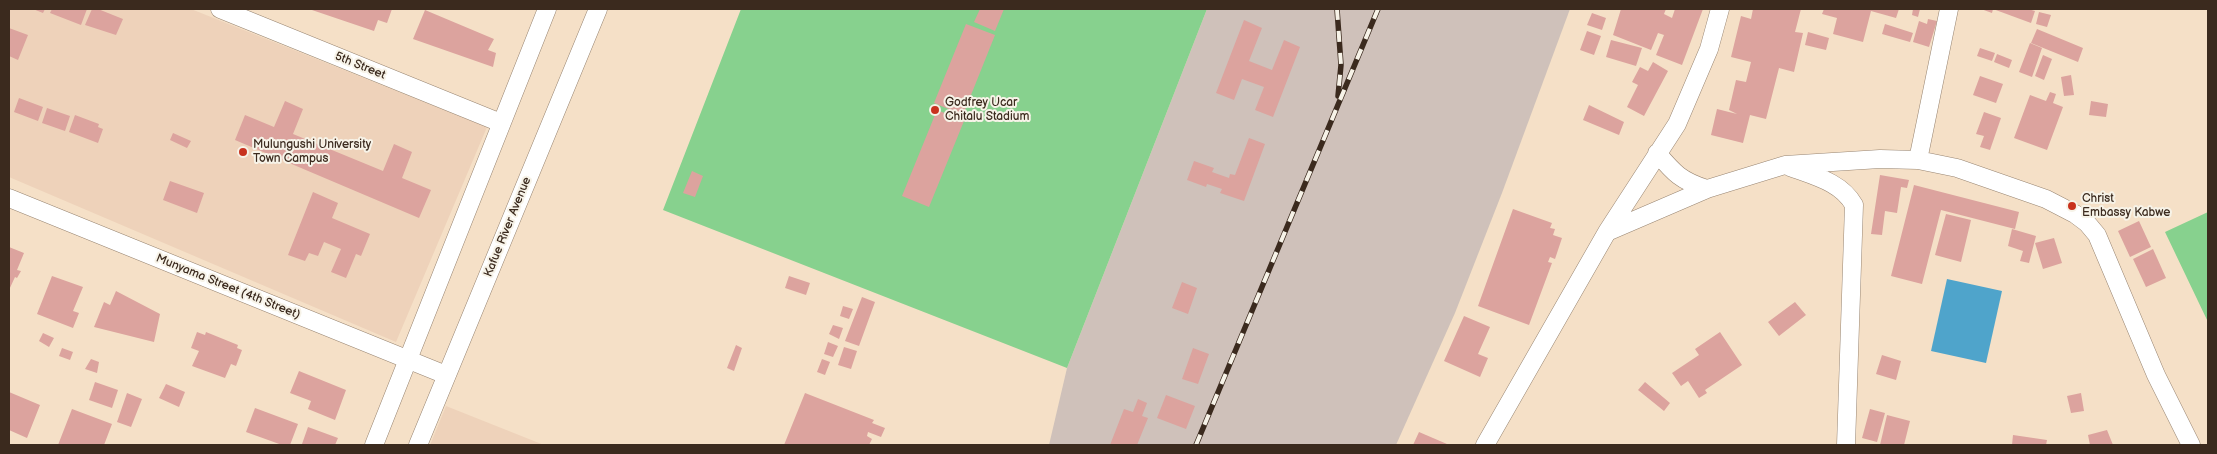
<!DOCTYPE html>
<style>
body{margin:0}
#map{position:relative;width:2217px;height:454px;overflow:hidden;background:#f5e0c7;font-family:"Balsamiq Sans",sans-serif}
canvas{display:block}
.frame{position:absolute;inset:0;border:10px solid #3b2a1e;pointer-events:none}
</style>
<div id="map">
<canvas width="2217" height="454"></canvas>
<div class="frame"></div>
</div>
<script>
const context = document.querySelector('canvas').getContext('2d');
context.lineJoin = 'round';
function fillPath(path, color) {
  context.fillStyle = color;
  context.fill(path, 'evenodd');
}
function stroke(path, color, width, dash) {
  context.strokeStyle = color;
  context.lineWidth = width;
  context.lineCap = dash ? 'butt' : 'round';
  context.setLineDash(dash || []);
  context.stroke(path);
}
function write(font, color, halo, rows, align = 'center') {
  context.font = font + ' "Balsamiq Sans",sans-serif';
  context.lineWidth = 4;
  context.setLineDash([]);
  context.textBaseline = 'middle';
  context.strokeStyle = halo;
  context.fillStyle = color;
  for (const [text, x, y, turn = 0] of rows) {
    context.save();
    context.translate(x, y);
    context.rotate((+turn || 0) * Math.PI / 180);
    context.textAlign = isNaN(turn) ? turn : align;
    if (halo) context.strokeText(text, 0, 0);
    context.fillText(text, 0, 0);
    context.restore();
  }
}
fillPath(new Path2D(`
 M9 9H191L487 127 396 342 9 177Z
 M446 406 544 445H430Z`), '#eed2ba');
fillPath(new Path2D(`
 M1207 9H1570L1502 193 1455 313 1396 445H1049L1067 368Z`), '#cfc1ba');
fillPath(new Path2D(`
 M741 9H1207L1067 368 663 210Z
 M2208 212V322L2165 232Z`), '#87d18e');
fillPath(new Path2D(`
 M1947 279 2002 291 1986 363 1931 351Z`), '#4fa4cb');
fillPath(new Path2D(`
 M33 9H45L43 13Z
 M52 9H87L81 25 50 13Z
 M92 9H98L123 19 116 35 85 25Z
 M309 9H392L387 23 378 20 374 31Z
 M980 9H1004L995 31 974 22Z
 M1621 9H1666L1664 14 1672 18 1675 9H1703L1682 65 1656 55 1664 35 1658 33 1651 50 1613 35Z
 M1753 9H1801L1795 32 1803 33 1794 72 1779 68 1766 119 1750 115 1743 143 1711 135 1717 109 1737 114 1729 110 1736 80 1746 82 1751 62 1731 57 1741 16 1751 19Z
 M1824 9H1899L1896 18 1871 11 1863 42 1833 34 1837 18 1822 14Z
 M1913 9H1920L1918 17 1912 15Z
 M1981 9H2028L2035 11 2031 23 1993 9 1992 13Z
 M425 10 494 39 488 50 496 53 493 67 413 39Z
 M2039 12 2051 15 2047 27 2036 24Z
 M1592 13 1606 18 1602 30 1587 25Z
 M1928 19 1937 21 1929 47 1913 42 1919 21 1927 24Z
 M1244 20 1262 28 1249 61 1272 70 1284 40 1300 47 1273 117 1255 110 1264 87 1242 79 1234 100 1216 93Z
 M966 24 995 35 963 115 934 103Z
 M1885 24 1913 33 1910 42 1882 34Z
 M9 28 28 35 18 60 9 56Z
 M2037 29 2083 48 2078 62 2031 43Z
 M1587 31 1601 36 1594 55 1580 50Z
 M1808 32 1829 38 1826 50 1805 45Z
 M1611 40 1642 48 1636 66 1606 57Z
 M2030 43 2042 48 2032 77 2019 72Z
 M1980 48 1995 53 1992 61 1977 56Z
 M1997 54 2012 60 2009 68 1994 62Z
 M2043 55 2052 59 2044 80 2035 76Z
 M1653 62 1668 71 1644 116 1627 107 1638 85 1632 82 1640 67 1648 71Z
 M2071 75 2074 95 2064 96 2061 77Z
 M1980 76 2003 84 1996 103 1973 95Z
 M2050 92 2056 94 2053 103 2063 107 2047 150 2014 138 2030 95 2046 101Z
 M19 98 43 107 38 121 14 112Z
 M285 101 303 109 293 134 383 171 394 144 412 152 402 178 431 190 419 218 235 140 245 115 274 127Z
 M2091 101 2108 104 2106 117 2089 115Z
 M1589 105 1624 122 1619 135 1583 120Z
 M47 108 70 116 65 131 42 123Z
 M937 110 964 121 929 207 902 196Z
 M1984 112 2001 118 1990 150 1980 147 1984 136 1976 134Z
 M75 115 99 124 98 127 103 129 98 143 69 132Z
 M173 133 191 141 187 148 170 140Z
 M1249 138 1265 144 1244 201 1220 193 1222 189 1207 184 1206 187 1187 180 1194 161 1214 168 1212 172 1229 178 1230 174 1235 175Z
 M692 171 703 176 695 197 683 193Z
 M1880 175 1909 180 1907 188 1901 187 1897 213 1885 211 1882 235 1871 234Z
 M170 181 204 193 197 213 163 200Z
 M1914 185 2019 212 2015 229 1941 210 1922 284 1891 276Z
 M313 192 338 203 332 218 370 234 361 256 356 254 346 278 331 272 341 249 324 242 318 256 309 253 305 261 288 255Z
 M1513 209 1552 223 1550 228 1555 229 1553 235 1562 238 1555 259 1550 257 1548 262 1552 263 1529 325 1478 306Z
 M1946 214 1971 220 1961 262 1935 255Z
 M2139 221 2151 247 2130 257 2118 231Z
 M2012 229 2036 236 2029 263 2020 261 2023 251 2008 246Z
 M2054 238 2062 263 2043 269 2035 243Z
 M9 247 24 253 17 270 21 271 17 278 15 277 9 290Z
 M2153 249 2166 278 2146 287 2133 259Z
 M52 276 83 287 73 311 79 313 73 328 37 314Z
 M789 276 810 283 806 295 785 288Z
 M1182 282 1197 288 1188 314 1172 308Z
 M116 291 160 314 154 342 94 327 104 302 110 305Z
 M862 297 875 302 859 346 845 341Z
 M1795 302 1806 315 1779 336 1768 322Z
 M843 306 853 309 849 319 840 316Z
 M1464 316 1490 327 1478 354 1488 358 1480 377 1444 361Z
 M833 325 843 328 839 339 829 334Z
 M197 332 205 335 206 332 238 345 237 348 242 350 236 366 231 364 225 378 192 366 199 351 191 348Z
 M1720 332 1742 365 1705 390 1707 393 1699 398 1688 381 1681 386 1672 373 1699 355 1695 349Z
 M43 333 54 338 49 347 39 341Z
 M828 342 838 346 833 357 824 354Z
 M736 345 742 348 734 371 727 368Z
 M844 347 857 351 851 369 838 365Z
 M62 348 73 352 70 360 59 356Z
 M1193 348 1209 354 1198 384 1182 379Z
 M1882 355 1901 361 1896 380 1876 374Z
 M91 359 99 362 97 373 85 369Z
 M822 359 830 362 825 375 817 372Z
 M299 371 346 390 335 420 308 409 311 401 290 393Z
 M95 382 118 390 112 408 89 400Z
 M1645 382 1670 403 1664 411 1638 390Z
 M166 384 185 392 179 407 159 398Z
 M9 392 40 405 27 438 9 430Z
 M127 393 142 399 131 427 117 422Z
 M805 393 874 420 872 423 885 428 881 437 868 432 867 436 872 439 869 445H784Z
 M2081 393 2084 411 2071 413 2067 396Z
 M1166 395 1195 406 1186 429 1157 418Z
 M1138 399 1147 403 1142 416 1148 418 1137 445H1110L1124 409 1133 412Z
 M255 408 298 424 290 445H282L246 432Z
 M72 409 112 424 104 445H58Z
 M1870 409 1885 413 1877 442 1862 438Z
 M1887 415 1910 421 1904 445H1880Z
 M308 427 338 438 335 445 302 444Z
 M2107 430 2113 445H2090L2088 435Z
 M1419 432 1447 444 1446 445H1413Z
 M2013 435 2047 440 2046 445H2012Z`), '#dca39e');
const minor = new Path2D(`
 M220 9 501 123
 M1657 153C1674 173 1681 181 1707 189
 M1918 160 1949 9
 M1790 167C1814 176 1841 182 1854 205L1846 445
 M9 198 446 375
 M1607 232 1707 189 1785 165 1880 159 1918 160 1957 168 2046 199 2075 214 2087 223 2097 235 2156 375 2191 445
 M374 445 547 9
 M418 445 598 9
 M1485 445 1607 232 1677 124 1709 49 1720 9`);
stroke(minor, '#988572', 19);
stroke(minor, '#fff', 18);
const rail = new Path2D(`
 M1337 9 1341 65 1338 96
 M1196 445 1378 9`);
stroke(rail, '#3b2a1e', 5.5);
stroke(rail, '#f7f3e8', 4, [11]);
for (const [x, y, r, color] of [
 [935,110,5,"#c8321e"],
 [243,152,5,"#c8321e"],
 [2072,206,5,"#c8321e"]
]) {
  const dot = new Path2D();
  dot.arc(x, y, r, 0, 2 * Math.PI);
  context.fillStyle = color;
  context.fill(dot);
  stroke(dot, '#f7f3e8', 2);
}
write('12px', '#3b2a1e', '#f7f3e8', [
 ["5th Street",360,66,22],
 ["Kafue River Avenue",508,227,-68],
 ["Munyama Street (4th Street)",228,287,22]
]);
write('12px', '#3b2a1e', '#f7f3e8', [
 ["Godfrey Ucar",945,103],
 ["Chitalu Stadium",945,117],
 ["Mulungushi University",253,145],
 ["Town Campus",253,159],
 ["Christ",2082,199],
 ["Embassy Kabwe",2082,213]
], 'left');
</script>
